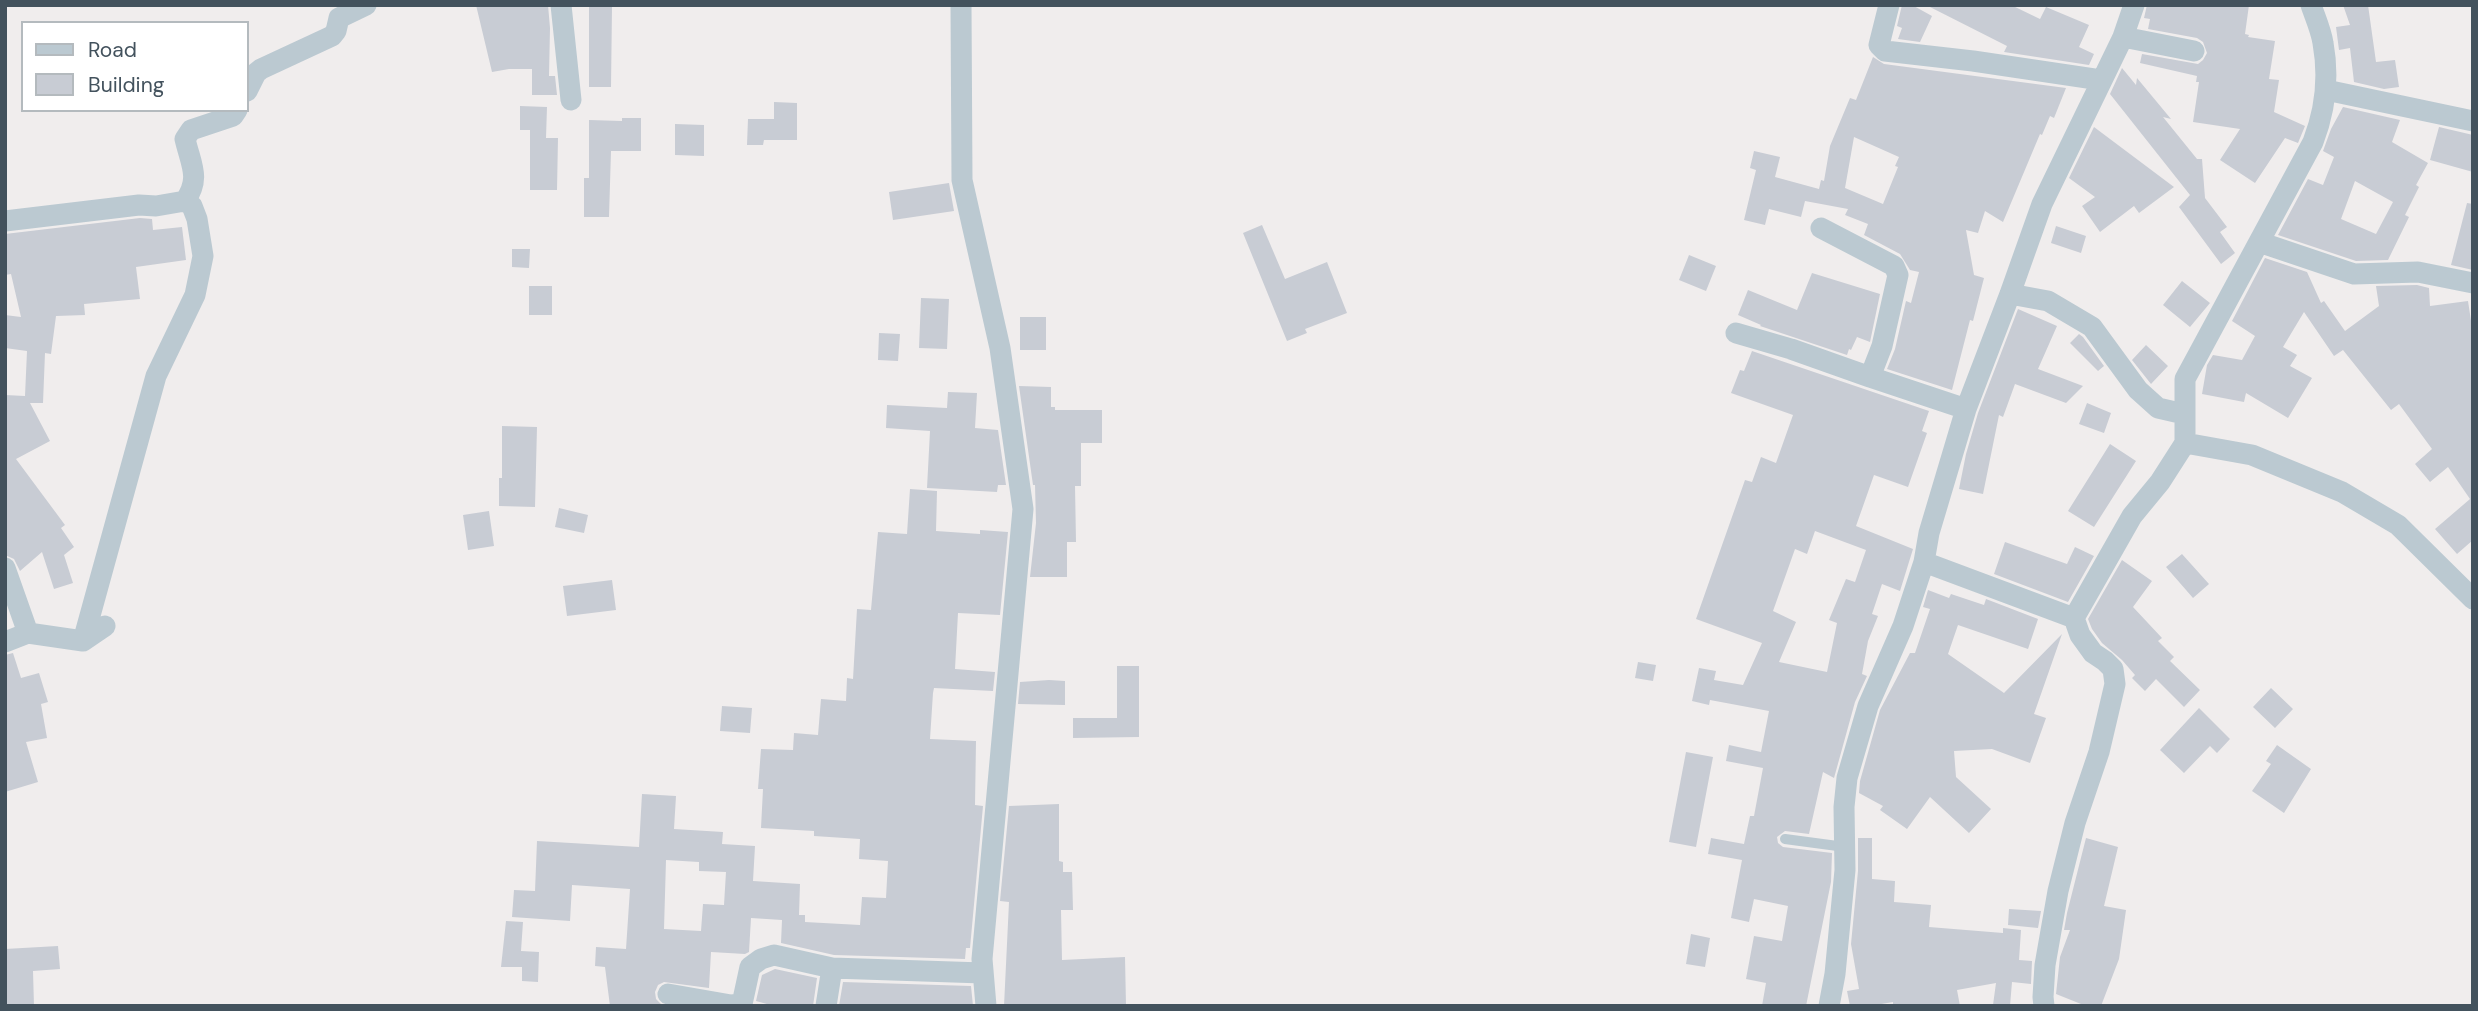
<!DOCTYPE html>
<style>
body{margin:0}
#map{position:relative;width:2478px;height:1011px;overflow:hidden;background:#f0eded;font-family:"DM Sans",sans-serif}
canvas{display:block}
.frame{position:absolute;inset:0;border:7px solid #43525d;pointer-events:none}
.legend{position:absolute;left:21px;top:21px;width:228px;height:91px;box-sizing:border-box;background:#fff;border:2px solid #b4babe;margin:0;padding:9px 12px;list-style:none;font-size:21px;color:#43525d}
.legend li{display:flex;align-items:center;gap:14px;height:35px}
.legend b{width:35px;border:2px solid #b4babe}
</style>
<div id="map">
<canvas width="2478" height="1011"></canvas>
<div class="frame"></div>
<ul class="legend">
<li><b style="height:9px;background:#bbc9d1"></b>Road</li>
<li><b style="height:19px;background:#c8ccd4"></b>Building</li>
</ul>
</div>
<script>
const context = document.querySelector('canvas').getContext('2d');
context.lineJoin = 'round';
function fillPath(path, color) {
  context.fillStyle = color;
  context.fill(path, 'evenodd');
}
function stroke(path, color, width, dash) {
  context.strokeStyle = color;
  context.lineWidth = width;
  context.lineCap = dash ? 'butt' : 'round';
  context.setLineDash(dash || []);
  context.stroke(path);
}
fillPath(new Path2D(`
 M476 5H548L550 28 549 76H555L557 95H532V69H509L492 72Z
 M1902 5H1912L1932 16 1920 42 1898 39 1902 28 1897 26Z
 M1926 5H2011L2040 19 2046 7 2089 25 2079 47 2094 54 2089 65 2004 52 2007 46Z
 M2147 5H2249L2245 34 2249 35 2248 37 2275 41 2269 79 2279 80 2274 112 2305 126 2298 143 2285 138 2255 183 2220 160 2240 129 2193 122 2199 82H2196L2197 76 2140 63 2142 54 2198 64 2203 60 2207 53 2203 42 2197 38 2148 29 2150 19 2144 18Z
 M2343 5H2368L2376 62 2395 60 2399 87 2384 89 2354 82 2350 48 2339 50 2336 27 2350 25Z
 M589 7H612L611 87H589Z
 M1873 57 1884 64 2066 88 2054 118 2050 116 2042 135 2040 134 2003 222 1985 211 1978 233 1966 230 1974 275 1984 278 1973 321 1970 320 1952 390 1887 369 1895 349 1906 301 1911 303 1919 272 1910 270 1900 254 1864 235 1868 224 1845 215 1848 209 1805 201 1801 217 1769 209 1765 225 1744 220 1756 170 1750 168 1754 151 1780 157 1775 177 1819 189 1821 180 1824 181 1830 146 1850 98 1856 100ZM1854 137 1899 157 1895 166 1898 167 1883 204 1845 188Z
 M2122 68 2136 85 2137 78 2171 119 2163 117 2197 159H2202L2205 198 2227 227 2220 232 2235 253 2221 264 2179 207 2190 195 2110 94Z
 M774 102 797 103V140H764L763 145H747L748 119H774Z
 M520 106 547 107 546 138H558L557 190H530V130H520Z
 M2343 107 2400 120 2392 142 2428 163 2416 185 2419 187 2405 215 2409 217 2388 260 2356 261 2278 235 2308 179 2323 185 2334 157 2323 151 2331 129ZM2355 181 2393 202 2376 234 2341 219Z
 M622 118H641V151H611L609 217H584V178H589V120L622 121Z
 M675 124 704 125V156L675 155Z
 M2094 127 2174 187 2139 213 2134 206 2100 232 2082 206 2095 197 2069 178Z
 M2439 127 2473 135V172L2430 160Z
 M949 183 954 211 893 220 889 192Z
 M2467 203 2473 204V270L2451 265Z
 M140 218 152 219 153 230 182 227 186 260 136 267 140 299 84 304 85 315 56 316 51 354 45 353 43 403H30L50 441 16 459 65 525 61 528 74 547 64 555 73 583 54 589 42 552 20 571 14 559 5 555V395L25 396 27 351 5 348V315L21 317 11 274 5 275V234Z
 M1262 225 1285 279 1327 262 1347 313 1305 329 1307 333 1287 341 1243 233Z
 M2056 226 2086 236 2081 253 2051 243Z
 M512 249H530L529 268 512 267Z
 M1689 255 1716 266 1706 291 1679 280Z
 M2265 258 2307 272 2321 303 2324 301 2345 331 2379 306 2376 286 2417 285 2429 288 2430 306 2468 301 2473 334V540L2457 554 2435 529 2470 499 2448 467 2430 482 2415 464 2432 449 2399 404 2391 410 2343 350 2334 356 2304 312 2283 347 2297 355 2290 366 2312 378 2288 418 2246 393 2244 402 2202 394 2207 365 2213 355 2242 360 2255 336 2232 321Z
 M1812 273 1880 294 1870 342 1857 337 1851 350 1849 349 1847 355 1760 326 1761 325 1738 315 1748 290 1797 310Z
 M2182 281 2210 303 2190 327 2163 305Z
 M529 286H552V315H529Z
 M921 298 949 299 947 349 919 348Z
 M2018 309 2057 326 2038 369 2083 386 2066 403 2015 384 2003 417 1999 415 1983 494 1959 489 1966 454 1978 413Z
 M1020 317H1046V350H1020Z
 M879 333 900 334 898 361 878 360Z
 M2079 334 2083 337 2104 366 2098 371 2070 343Z
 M2146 345 2168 366 2151 384 2132 360Z
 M1752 351 1929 411 1922 431 1927 433 1908 487 1874 475 1856 526 1913 549 1900 591 1882 584 1872 614 1878 616 1868 641 1862 674 1867 676 1855 702 1834 778 1823 772 1809 834 1785 831 1777 837 1778 843 1783 847 1832 853 1831 882 1806 1006H1762L1766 983 1746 979 1754 936 1782 941 1788 906 1754 899 1749 922 1731 918 1742 860 1708 854 1711 838 1744 844 1750 816H1754L1763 768 1726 761 1729 745 1761 752 1769 711 1710 700 1709 705 1692 701 1699 668 1716 671 1714 680 1743 685 1762 643 1696 619 1745 480 1752 482 1761 457 1776 463 1793 415 1731 393 1740 370 1744 371ZM1815 531 1866 550 1855 582 1846 579 1829 620 1837 623 1827 672 1779 662 1796 622 1773 611 1795 549 1807 554Z
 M1019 386 1051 387V407H1055V410H1102V443H1081V486H1075L1076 542H1067V577H1030L1036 523 1035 485H1033Z
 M948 392 977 393 975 428 998 430 1006 485H998L997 492 927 488 930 431 886 428 887 405 947 408Z
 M2087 403 2111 413 2104 433 2079 424Z
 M502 426 537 427 535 507 499 506V478H502Z
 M2110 444 2136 461 2094 527 2068 511Z
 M910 489 937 491 936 531 980 534V530L1008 532 1000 615 958 613 955 669 995 672 993 691 934 688 933 693 930 739 976 741 975 805 983 806 970 948H966L965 959 834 955 781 943 782 920 751 918 749 952 745 954 711 952 709 988 664 982 658 985 655 992 656 999 663 1006H610L605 967 595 966 596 947 626 949 630 889 572 885 570 921 512 917 514 890 535 891 537 841 639 847 642 794 676 796 674 829 723 832 722 844 755 846 753 881 800 884 799 915H805V922L860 925 862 897 886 898 888 861 859 859 860 839 814 836V831L761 828 763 789H758L761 749 793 750 794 733 818 735 821 699 846 701 847 678 853 679 857 609 871 610 878 532 907 534ZM666 860 699 862V871L726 872 724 905 703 904 701 931 664 929Z
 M559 508 588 515 584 533 555 527Z
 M489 511 494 546 468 550 463 515Z
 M2005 542 2067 564 2075 547 2094 556 2068 602 1994 574Z
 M2182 554 2209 584 2193 598 2166 567Z
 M2122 560 2152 581 2133 607 2162 638 2158 641 2174 657 2170 661 2200 690 2184 707 2156 679 2145 691 2132 678 2135 675 2122 660 2102 643 2092 629 2088 619Z
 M612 580 616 610 567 616 563 586Z
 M1928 590 1949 598 1951 594 1984 605 1986 599 2038 619 2028 649 1958 625 1948 654 2004 693 2062 634 2034 714 2046 718 2030 763 1992 749 1954 751 1956 777 1991 809 1969 833 1930 797 1907 829 1880 810 1883 806 1859 793 1860 781 1880 710 1910 653H1915L1930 609 1923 607Z
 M13 653 21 678 39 673 48 702 41 704 47 738 26 742 38 782 5 792V655Z
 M1638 662 1656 665 1653 681 1635 678Z
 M1117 666H1139V737L1073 738V718H1117Z
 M1049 680 1065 681V705L1018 704 1020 682Z
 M2271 688 2293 709 2275 728 2253 707Z
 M722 706 752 708 750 733 720 731Z
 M2199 708 2230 739 2217 753 2210 746 2184 773 2160 750Z
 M2277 745 2311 769 2284 813 2252 791 2271 764 2266 761Z
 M1686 752 1713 757 1696 847 1669 842Z
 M1059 804V861L1063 862V872H1072L1073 910H1061L1062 960 1125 957 1126 1006H1004L1009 902 1000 901 1009 806Z
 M1858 838H1872V879L1895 881 1894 902 1931 905 1929 927 2003 933V928L2021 930 2019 960 2032 961 2031 984 2012 982 2010 1006 1993 1005 1996 983 1957 990 1960 1006H1893V1002L1870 1006H1850L1847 991 1859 989 1851 944 1858 871Z
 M2086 838 2118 847 2104 906 2126 910 2119 959 2101 1006H2086L2056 994 2060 957 2070 930H2064L2067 913Z
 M2009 909 2041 911 2038 928 2008 925Z
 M506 921 523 922 521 951 539 952 538 982 522 981V967H501Z
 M1691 934 1710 938 1705 967 1686 964Z
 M58 946 60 969 33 971 34 1006H5V949Z
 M775 969 817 978 813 1006H774L756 1001 762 975Z
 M843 982 971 986 973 1006H839Z`), '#c8ccd4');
stroke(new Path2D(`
 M1785 839 1845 847`), '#bbc9d1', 10);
stroke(new Path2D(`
 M561 5 571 100
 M961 5 962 180 1000 348 1023 509 982 959 986 1006
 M1889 5 1879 45 1885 51 1973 61 2101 80
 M2123 37 2194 51
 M2326 90 2473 121
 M247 91 256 73 261 69 332 36 336 31 339 18 366 5
 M185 201C201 178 191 165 185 139L191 130 233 116 237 110
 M5 221 139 205 156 206 185 201 192 206 197 219 203 256 195 295 156 376 83 641
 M1821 228 1894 266 1898 275 1882 346 1870 377 1966 409
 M2259 242 2354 274 2418 272 2473 283
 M2010 294 2048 301 2092 327 2138 390 2158 408 2184 414
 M1736 333 1791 349 1870 377
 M2185 443 2252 455 2342 492 2398 525 2473 599
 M1924 562 2074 618
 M5 568 28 633
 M5 642 28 633 83 641 105 626
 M668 994 731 1005 742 1004 750 967 761 959 774 955 832 968 983 973
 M826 1006 832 968
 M1829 1006 1835 974 1845 870 1844 807 1847 778 1868 706 1903 626 1924 562 1929 533 1966 409 2010 294 2042 204 2123 37 2134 5
 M2044 1006 2043 997 2045 965 2058 891 2075 823 2099 752 2115 684 2113 669 2105 661 2093 653 2080 635 2074 618 2132 516 2160 482 2185 443V379L2313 142C2325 111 2329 76 2323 43 2321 30 2315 17 2311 5`), '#bbc9d1', 21);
</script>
